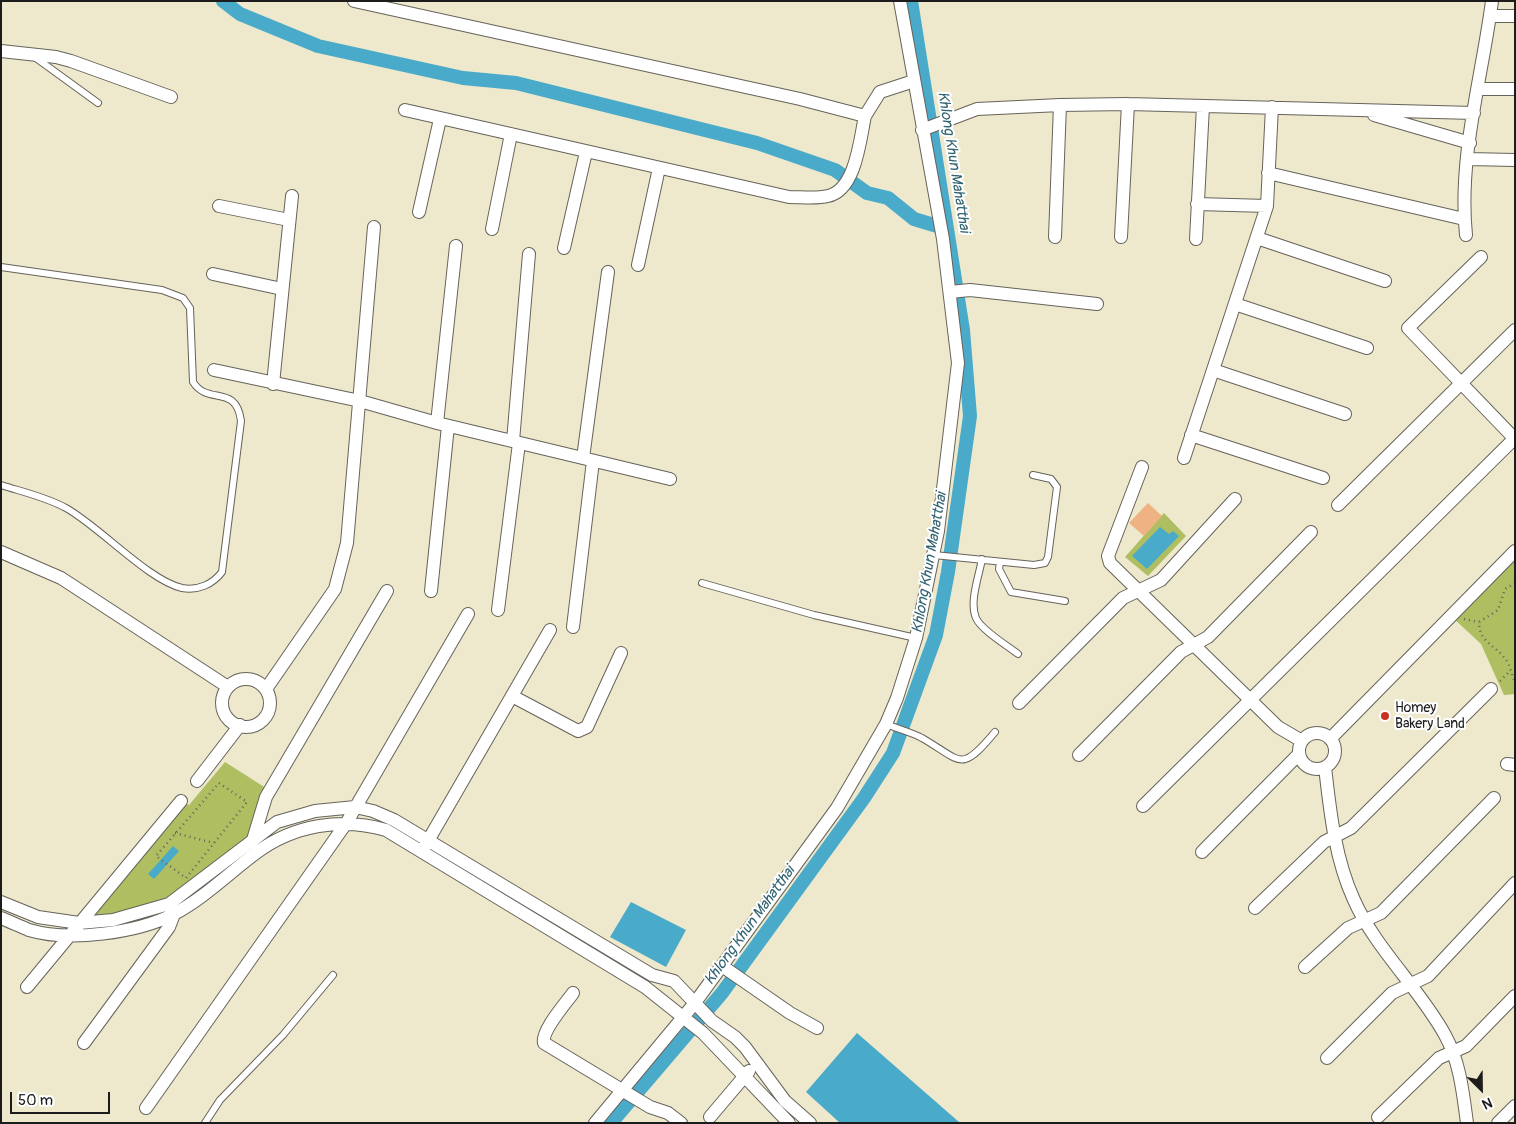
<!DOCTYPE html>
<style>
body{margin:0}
#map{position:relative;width:1516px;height:1124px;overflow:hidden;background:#eee8cd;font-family:Pangolin,sans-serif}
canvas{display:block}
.frame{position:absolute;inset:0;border:2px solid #1c1c1c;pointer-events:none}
.north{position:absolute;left:1456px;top:1064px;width:50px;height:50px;-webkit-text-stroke:4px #fff;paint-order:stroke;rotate:157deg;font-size:14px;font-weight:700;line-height:20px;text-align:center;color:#1c1c1c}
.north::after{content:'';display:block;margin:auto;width:18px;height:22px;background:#1c1c1c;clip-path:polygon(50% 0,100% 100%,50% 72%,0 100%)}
.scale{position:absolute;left:10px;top:1092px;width:100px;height:22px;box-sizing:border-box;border:2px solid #1c1c1c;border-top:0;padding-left:6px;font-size:15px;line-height:18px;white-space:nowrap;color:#1c1c1c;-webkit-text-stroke:4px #fff;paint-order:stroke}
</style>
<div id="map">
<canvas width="1516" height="1124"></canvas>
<div class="frame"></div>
<div class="north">N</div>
<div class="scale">50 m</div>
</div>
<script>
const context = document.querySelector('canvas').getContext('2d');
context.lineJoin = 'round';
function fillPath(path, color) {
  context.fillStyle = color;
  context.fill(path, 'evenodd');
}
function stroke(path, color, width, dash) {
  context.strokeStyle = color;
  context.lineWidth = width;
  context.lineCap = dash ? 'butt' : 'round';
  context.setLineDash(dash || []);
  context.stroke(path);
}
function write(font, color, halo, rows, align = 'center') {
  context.font = font + ' Pangolin,sans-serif';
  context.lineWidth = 4;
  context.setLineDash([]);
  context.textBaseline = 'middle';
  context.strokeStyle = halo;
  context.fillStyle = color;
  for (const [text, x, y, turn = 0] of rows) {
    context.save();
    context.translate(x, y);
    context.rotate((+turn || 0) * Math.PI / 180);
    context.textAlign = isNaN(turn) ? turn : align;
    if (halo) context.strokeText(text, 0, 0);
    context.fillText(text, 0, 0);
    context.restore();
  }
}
fillPath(new Path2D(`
 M1164 513 1186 536 1148 576 1125 557Z
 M1515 550V694L1504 695 1481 644 1451 616Z
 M225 762 269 790 251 841 169 904 79 923 181 801 189 805Z`), '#afbe60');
fillPath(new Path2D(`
 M1160 527 1169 534 1173 531 1179 536 1147 569 1132 556Z
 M173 846 179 851 154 879 148 874Z
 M631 902 686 930 666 967 610 937Z
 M857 1033 959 1122 958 1123H840L806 1092Z`), '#49abc9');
stroke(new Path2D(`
 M223 1 240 14 318 46 463 78 516 83 757 143 835 170 867 193 888 198 914 219 947 229
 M611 1123 722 993 864 798 893 753 936 635 948 572 970 416 963 330 911 1`), '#49abc9', 14);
fillPath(new Path2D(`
 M1148 503 1162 516 1144 536 1129 523Z`), '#efb282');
const service = new Path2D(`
 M36 58 98 103
 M1 267 162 290 183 298 190 308 193 382C208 406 236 383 241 421L222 572C213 584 198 591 182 588 148 580 100 527 66 508 46 497 23 492 1 485
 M934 555 1034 565 1045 563 1048 557 1057 487 1051 479 1033 475
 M982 559C979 576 969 602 976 618 981 630 1008 646 1018 654
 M1000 562 999 569 1011 592 1065 601
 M702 583 814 615 916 638
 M886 724C898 729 911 732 922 738 962 761 960 774 995 732
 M205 1123 220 1100 283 1035 333 975`);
const minor = new Path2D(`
 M354 1 800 99 865 116 880 92 914 81
 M1490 16H1515
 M1 51 56 57 71 61 171 97
 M1478 89H1515
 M405 110 789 197C802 197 816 199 828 196 856 190 860 139 865 116
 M1374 115 1470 143
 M922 130 977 109 1060 105 1128 104 1474 113
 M1468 159 1515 160
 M1268 173 1464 219
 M1197 204 1267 206
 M219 206 289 220
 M419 212 440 119
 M492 229 511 134
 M1466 235C1458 157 1482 78 1492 1
 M1055 237 1060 105
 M1121 237 1128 104
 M1257 238 1385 281
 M1196 239 1203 106
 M564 248 586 152
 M1481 257 1408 328 1515 439
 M638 265 659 168
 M213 274 282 289
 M950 292 970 290 1097 304
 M1235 304 1367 348
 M214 370 360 401 437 423 670 479
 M1213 370 1345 414
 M273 384 292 196
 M437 423 456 246
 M1191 435 1323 478
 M513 441 529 254
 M583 458 608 272
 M1184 458 1267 206 1272 107
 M1142 467 1108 556 1110 563 1278 727 1302 741
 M1338 505 1515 330
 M1 552 61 578 228 687
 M431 591 448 426
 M498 610 519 443
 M573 627 593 461
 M222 703a24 24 0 1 1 48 0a24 24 0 1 1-48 0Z
 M266 689 335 589 347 543 374 227
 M512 696 578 731 587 727 621 653
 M1019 703 1123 598 1161 580 1235 499
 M1299 751a18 18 0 1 1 36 0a18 18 0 1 1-36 0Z
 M1330 739 1515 551
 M1079 755 1181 652 1208 637 1311 532
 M1507 764 1515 765
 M1325 767C1330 811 1335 859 1354 900 1375 948 1420 989 1445 1035 1460 1062 1463 1093 1467 1123
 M197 781 240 725
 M1143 806 1515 438
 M252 843 266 797 387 591
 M425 846 550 630
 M1202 852 1299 754
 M1 902 38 917 79 923 113 920 169 904 277 822 315 811 355 807 373 811 394 820 652 975 674 981 712 1021 735 1037 745 1047 785 1101 810 1123
 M1255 908 1324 842 1351 828 1491 689
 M1 918C10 922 20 926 29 930 69 942 137 933 174 914 204 898 229 873 256 853 293 825 342 817 386 830L645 987 703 1033 789 1123
 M722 966 790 1013 817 1028
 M1305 967 1348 928 1381 913 1494 798
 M27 987 181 801
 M573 993C566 1003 541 1031 544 1043L650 1107 668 1113 681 1123
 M84 1043 169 927 174 914 171 910
 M1327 1058 1392 993 1428 976 1515 883
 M146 1108 347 822 468 614
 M710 1117 749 1071
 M1378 1117 1439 1058 1466 1046 1515 996
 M595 1123 694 1004 837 808 886 724 897 698 916 638 938 531 958 363 943 239 900 1
 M1498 1123 1515 1106`);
stroke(service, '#66635a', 8);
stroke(minor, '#66635a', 14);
stroke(new Path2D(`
 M1515 583 1505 589 1498 610 1479 622C1479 643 1496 645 1506 660 1511 666 1511 675 1515 682
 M1464 619 1479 622
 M1500 681 1510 671
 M219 783 247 802 186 878 156 856Z
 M175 833 214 843`), '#66635a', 2.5, [1, 4]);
stroke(service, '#fff', 6);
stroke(minor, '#fff', 12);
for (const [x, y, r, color] of [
 [1385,716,5,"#c8321e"]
]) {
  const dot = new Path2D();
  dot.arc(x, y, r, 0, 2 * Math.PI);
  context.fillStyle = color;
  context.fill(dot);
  stroke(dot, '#fff', 2);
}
write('14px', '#1c1c1c', '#fff', [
 ["Homey",1395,708],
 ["Bakery Land",1395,724]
], 'left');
write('italic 15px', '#326472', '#fff', [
 ["Khlong Khun Mahatthai",953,162,81],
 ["Khlong Khun Mahatthai",930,563,-80],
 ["Khlong Khun Mahatthai",750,926,-54]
]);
</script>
